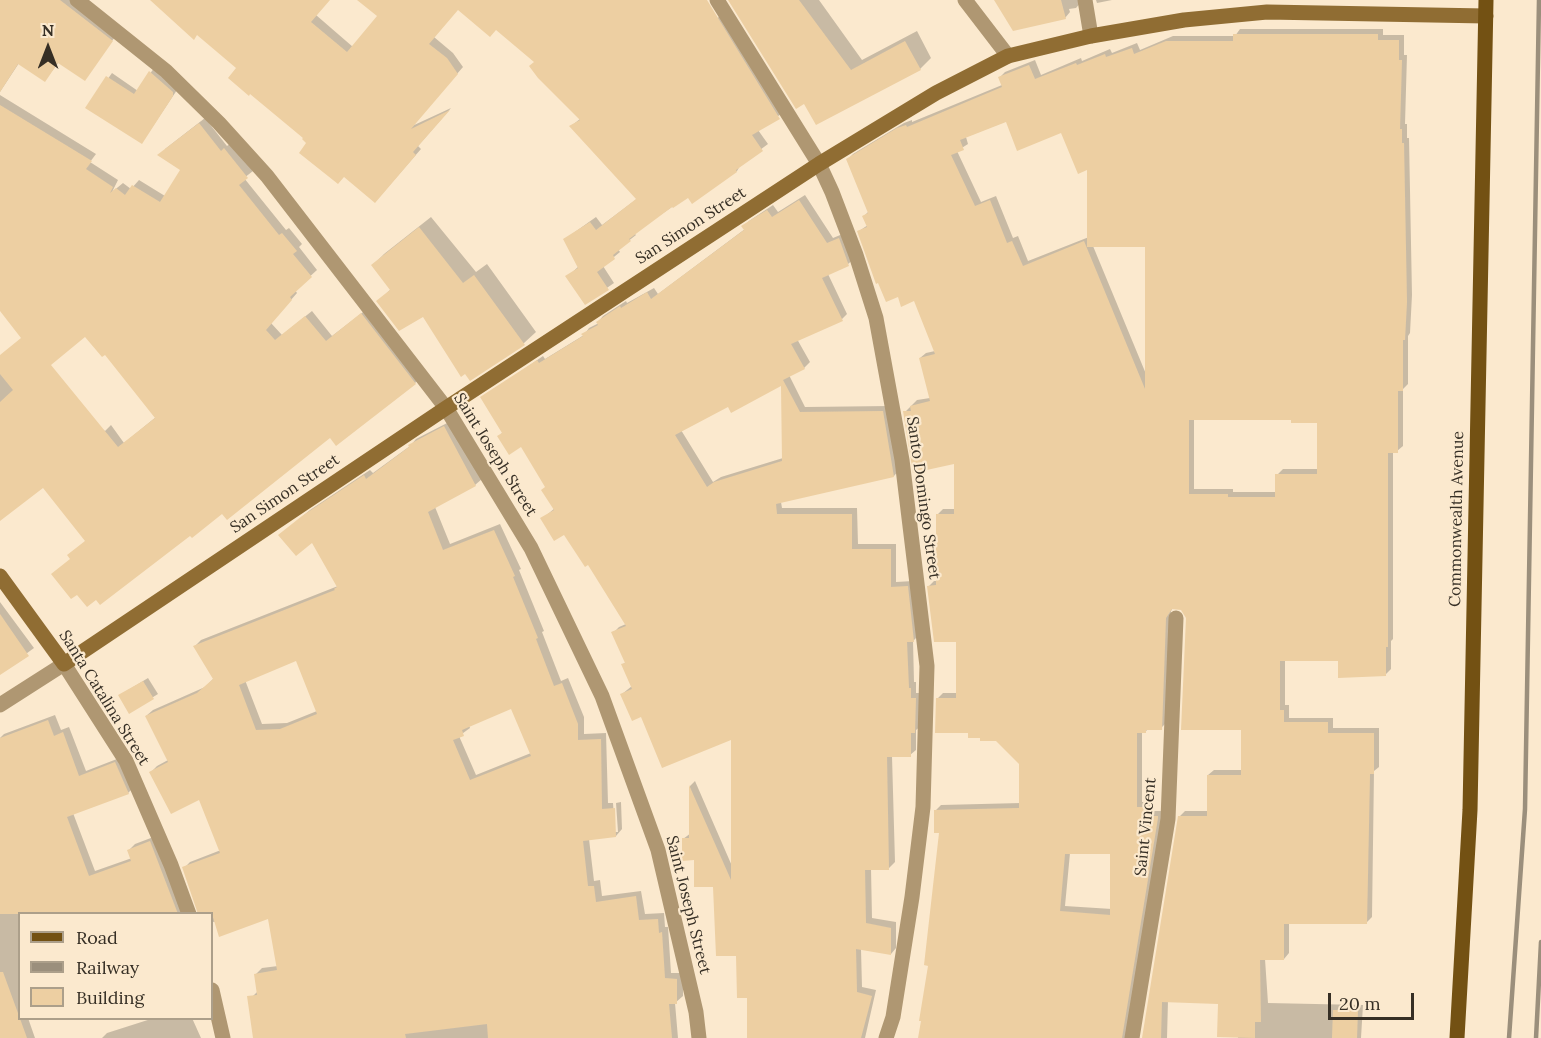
<!DOCTYPE html>
<style>
body{margin:0}
#map{position:relative;width:1541px;height:1038px;overflow:hidden;background:#fbe9ce;font-family:Lora,serif}
canvas{display:block}
.legend{position:absolute;left:18px;top:912px;width:195px;height:108px;box-sizing:border-box;background:#fbe9ce;border:2px solid #ac9f8a;margin:0;padding:8px 10px;list-style:none;font-size:18px;color:#362f25}
.legend li{display:flex;align-items:center;gap:12px;height:30px}
.legend b{width:30px;border:2px solid #ac9f8a}
.north{position:absolute;left:18px;top:18px;width:60px;height:60px;-webkit-text-stroke:4px #fbe9ce;paint-order:stroke;rotate:0deg;font-size:16px;font-weight:700;line-height:24px;text-align:center;color:#362f25}
.north::after{content:'';display:block;margin:auto;width:21px;height:27px;background:#362f25;clip-path:polygon(50% 0,100% 100%,50% 72%,0 100%)}
.scale{position:absolute;left:1328px;top:993px;width:86px;height:27px;box-sizing:border-box;border:3px solid #362f25;border-top:0;padding-left:8px;font-size:18px;line-height:21px;white-space:nowrap;color:#362f25;-webkit-text-stroke:4px #fbe9ce;paint-order:stroke}
</style>
<div id="map">
<canvas width="1541" height="1038"></canvas>
<ul class="legend">
<li><b style="height:8px;background:#735113"></b>Road</li>
<li><b style="height:8px;background:#9b8f7c"></b>Railway</li>
<li><b style="height:16px;background:#edcfa2"></b>Building</li>
</ul>
<div class="north">N</div>
<div class="scale">20 m</div>
</div>
<script>
const context = document.querySelector('canvas').getContext('2d');
context.lineJoin = 'round';
function fillPath(path, color) {
  context.fillStyle = color;
  context.fill(path, 'evenodd');
}
function stroke(path, color, width, dash) {
  context.strokeStyle = color;
  context.lineWidth = width;
  context.lineCap = dash ? 'butt' : 'round';
  context.setLineDash(dash || []);
  context.stroke(path);
}
function write(font, color, halo, rows, align = 'center') {
  context.font = font + ' Lora,serif';
  context.lineWidth = 4.5;
  context.setLineDash([]);
  context.textBaseline = 'middle';
  context.strokeStyle = halo;
  context.fillStyle = color;
  for (const [text, x, y, turn = 0] of rows) {
    context.save();
    context.translate(x, y);
    context.rotate((+turn || 0) * Math.PI / 180);
    context.textAlign = isNaN(turn) ? turn : align;
    if (halo) context.strokeText(text, 0, 0);
    context.fillText(text, 0, 0);
    context.restore();
  }
}
fillPath(new Path2D(`
 M0 0H73L117 34 85 79 59 62 45 80 19 63 0 92Z
 M152 0H306L316 15 353 47 379 16 359 0H703L716 19 723 14 784 112 758 130 768 144 741 164 737 171 688 196 634 233 636 235 618 249 620 252 603 266 614 283 585 303 567 277 579 266 565 239 596 217 602 225 638 198 571 126 580 119 535 62 496 29 458 8 434 37 453 53 463 67 412 126 451 108 418 146 421 149 381 195 308 143 239 68 198 34Z
 M742 0H819L862 60 917 31 931 58 920 69 804 102Z
 M995 0H1081V2L1076 8 1069 9 1070 12 1065 18Z
 M1096 0H1112L1097 3Z
 M1240 29H1383V35H1404V55H1407L1405 124H1407V138H1409L1412 295 1410 333 1408 336V384L1403 389V446L1397 451H1393V639L1391 641V669L1385 675 1339 659H1285V705H1289V718H1333V728H1379V767L1374 771 1372 917 1367 922H1289V953L1284 959H1265L1268 1003 1363 1005 1361 1038H1238L1239 1018 1219 1003 1168 1001 1167 1038H1143L1179 817 1185 811H1208V775L1214 770H1243V728L1182 608H1173L1171 611 1167 722 1161 728H1149L1146 731H1142V802H1151V811H1163L1130 1038H920L930 964 941 831 935 811 941 805 1021 803V763L996 740 969 731 937 699 943 693H957V641L929 586 934 581H938V514L943 509H955V462L905 412 917 400 930 398 920 358 926 353 935 351 915 299 899 296 859 231 868 225 864 216 869 211 847 160 853 154 904 123 912 120V122L1002 85 999 78 1005 72 1035 60 1041 75 1081 58 1082 61 1110 49 1112 53 1137 43 1140 50 1173 36H1235ZM1007 121 1062 131 1089 167V237L1028 261 1018 236 1013 238 996 196 981 202 957 151 968 144 966 137ZM1093 246H1146V374ZM1194 418 1293 419 1319 421V469H1283L1277 475V492H1233V489H1194ZM1070 853H1112V909L1065 906Z
 M154 68 177 90 145 138 87 108 112 73 138 91Z
 M0 95 96 154 90 162 118 180 112 192 123 183 131 189 139 180 165 196 182 170 165 149 205 118 227 146 231 143 253 171 244 178 286 230 289 228 302 244 299 247 317 270 295 290 297 293 271 323 282 335 312 311 332 336 367 309 421 377 415 383 330 436 190 534 72 558 86 540 43 486 0 519V356L105 431 111 425 124 443 156 417 105 353 86 335 0 309Z
 M805 195 833 238 845 233 854 259 848 264 828 274 847 314 842 319 797 339 810 362 804 368 789 375 805 407 889 406 899 470 894 476 781 502 782 508H857L858 544H896V582L913 581 919 635 913 641 914 682H916V693H921V726L916 730V750L910 755 892 756 895 862 889 868H871L872 918 896 922V948L891 954 861 949 862 987 876 990 865 1038H748V996L737 954 715 885 695 859 683 839 691 833 690 786 695 781 732 866V737L641 715 622 694 632 686 623 664 626 662 613 633 619 627 626 624 588 563 565 533 542 519 555 508 546 486 522 445 499 436 503 432 482 398 543 356 545 359 584 335 589 328 599 323 598 322 603 316 626 301 627 303 654 288 658 294 745 229 743 227 749 221 773 205 778 212ZM782 384 783 458 721 477 713 482 681 430 729 405Z
 M431 217 476 272 487 264 536 332 524 343 470 379 424 315 378 301 391 289 373 265 384 254Z
 M451 421 482 479 475 485 435 507 450 544 500 524 521 569 519 570 544 631 542 632 561 681 568 678 584 717V734L606 733 608 803H613L615 832H618L616 803 621 802 622 829 616 836 589 839 594 881 600 880 602 896 641 891 645 914 664 913 665 927H668L671 973H683V996L675 1003 678 1038H260L253 996 258 991 256 974 262 968 278 966 269 917 212 922V914L184 868 190 862 221 850 200 798 151 772 157 766 168 760 146 716 153 710 205 687 214 678 195 646 201 640 338 586 312 541 287 529 310 510 370 470 373 473 410 446 416 439ZM297 660 317 711 287 723 262 724 245 680ZM512 707 531 753 476 775 459 736 470 728 469 725Z
 M0 602 34 648 0 673Z
 M148 678 158 694 129 712 120 695Z
 M55 715 61 730 69 727 86 771 122 757 134 787 128 793 73 813 95 871 132 858 129 850 135 844 156 836 188 914H20V1018H28L35 1038H0V738L4 734Z
 M154 1018H192L201 1038H102L107 1033Z`), '#0003');
fillPath(new Path2D(`
 M0 0H60L113 41 85 81 58 63 45 82 18 64 0 92Z
 M150 0H330L311 22 347 52 377 16 357 0H707L780 119 752 135 763 151 736 170 737 172 692 204 688 198 673 208 672 207 629 239 631 241 613 255 615 259 597 272 609 290 585 305 565 276 578 268 563 239 590 222 596 230 636 199 569 126 580 120 538 78 529 66 534 62 496 30 490 37 458 10 429 44 447 58 458 74 411 129 450 110 413 152 416 155 375 203 344 177 338 184 299 153 306 143 302 139 303 138 250 94 249 96 228 78 236 68 197 35 194 40Z
 M728 0H799L851 70 905 41 921 70 816 125 804 104 796 109Z
 M994 0H1061L1066 19 1013 31Z
 M1233 34H1378V40H1399V60H1402L1400 129H1402V143H1404L1407 302 1405 340H1403V391H1398V453H1388V647H1386V676L1338 678V661H1280V710H1284V722H1328V733H1374V774H1370L1367 924H1284V960H1260L1261 1022H1255V1038L1217 1037 1218 1004 1162 1002 1161 1038H1142L1178 816H1207V775H1241V730H1181L1186 618 1181 610 1172 609 1166 618 1162 730H1146V733H1137V807H1146V816H1158V818L1122 1038H918L921 1021H919L928 966 924 965 939 833H934V810L1019 808V764L996 741H980V738H968V733H935L936 698H956V642H934L927 586 936 585V514H954V464L913 473 903 411H911L910 406 930 401 919 358 935 354 914 301 901 307 898 297 886 302 878 283 876 284 857 231 867 227 862 216 868 213 846 159 897 128 906 125 907 127 1002 87 998 77 1029 65 1035 79 1076 63 1077 65 1105 54 1106 57 1132 48 1134 54 1166 41H1233ZM1006 122 1017 151 1061 133 1078 174 1087 170V247H1145V389L1084 241 1023 266 1012 241 1007 243 990 200 975 206 951 155 964 150 960 140ZM1189 420H1291V423H1317V474H1275V497H1228V494H1189ZM1065 854H1110V915L1060 911Z
 M149 71 173 92V96L142 144 85 108 106 76 134 94Z
 M0 105 92 161 86 169 113 187 110 193 116 188 125 195 132 185 160 202 180 170 157 155 199 123 221 151 224 148 248 178 239 185 279 235 282 233 297 251 293 254 312 277 290 297 292 300 266 330 275 340 305 316 326 341 361 313 416 384 336 446 330 438 227 520 222 514 192 538 190 536 100 605 96 600 87 607 77 595 71 599 51 574 70 559 67 555 85 541 43 488 0 521V402L13 390 0 374V355L21 338 0 311ZM85 337 102 357 105 355 155 418 118 447 51 365Z
 M799 200 827 243 839 238 849 266 822 278 843 321 791 344 805 369 783 380 800 412 883 411 894 477 776 504 777 514H852V549H891V587L908 586 914 642H907L909 688H911V698H916L915 733H911V757H887L889 870H865L866 923 891 928V955L856 949 857 992 872 996 861 1038H747V998H737L736 956H716L713 887H694V860L682 861V838H689V785L731 880V740L662 768 641 717 632 721 620 694 632 689 621 664 625 663 611 632 626 626 588 565 585 567 564 535 554 541 540 518 554 510 541 490 545 487 521 447 509 455 497 436 502 433 480 397 537 360 539 363 583 336 581 334 598 325 596 322 620 306 621 308 647 292 651 299 744 230 741 226 767 210 772 217ZM781 386 782 461 714 482 707 487 675 435 728 407 731 413Z
 M419 227 463 283 474 275 525 345 470 381 465 374 461 377 423 317 399 331 376 301 390 290 371 265Z
 M444 426 476 486 428 512 443 550 494 530 515 576 513 577 538 638 536 639 554 686 562 683 578 724V740L601 739 602 809 615 808 616 837 583 841 588 886H594L596 902 636 896 639 920 658 919 659 933 662 932 665 978 677 979V1004H669L672 1038H488L487 1024 405 1034 406 1038H253L247 996 257 995 254 974 277 970 268 919 219 937 212 914H198L182 867 220 853 199 800 171 814 149 772 168 762 145 716 197 693 213 679 193 646 335 590 334 589 337 587 312 543 296 556 278 535 302 516 364 475 366 479 409 447 408 445ZM296 661 317 714 280 729 256 730 239 685ZM511 709 531 756 470 780 453 740 464 736 462 730Z
 M0 614 29 656 0 675Z
 M143 681 154 699 129 714 118 695Z
 M48 720 54 736 63 732 79 776 115 762 129 794 67 817 89 876 131 861 127 850 150 841 178 914H0V738Z
 M0 972H3L27 1038H0Z
 M1333 1010H1358L1357 1038H1332Z`), '#edcfa2');
stroke(new Path2D(`
 M965 0 1008 56`), '#af9772', 15);
stroke(new Path2D(`
 M717 0 819 164 832 192 856 255 876 318 902 460 927 666 923 807 912 897 893 1017 886 1038
 M1085 0 1091 36
 M446 408 531 548 602 696 658 850 696 1012 699 1038
 M0 705 64 664
 M1132 1038 1168 819 1176 618`), '#af9772', 15);
stroke(new Path2D(`
 M77 0 166 71 219 123 267 176 446 408
 M64 664 126 761 171 865 189 914
 M212 990 223 1038`), '#af9772', 15);
stroke(new Path2D(`
 M0 576 64 664 446 408 819 164 936 93 1008 56 1091 36 1184 20 1267 12 1486 16`), '#906d33', 15);
stroke(new Path2D(`
 M1457 1038 1470 810 1486 0`), '#735113', 15);
stroke(new Path2D(`
 M1509 1038 1525 809 1539 0
 M1536 1038 1541 942`), '#9b8f7c', 4.5);
write('16px', '#362f25', '#fbe9ce', [
 ["San Simon Street",691,226,-33],
 ["Saint Joseph Street",495,455,58],
 ["San Simon Street",285,494,-34],
 ["Santo Domingo Street",923,498,82],
 ["Commonwealth Avenue",1457,519,-89],
 ["Santa Catalina Street",104,698,58],
 ["Saint Vincent",1146,827,-84],
 ["Saint Joseph Street",688,905,76]
]);
</script>
